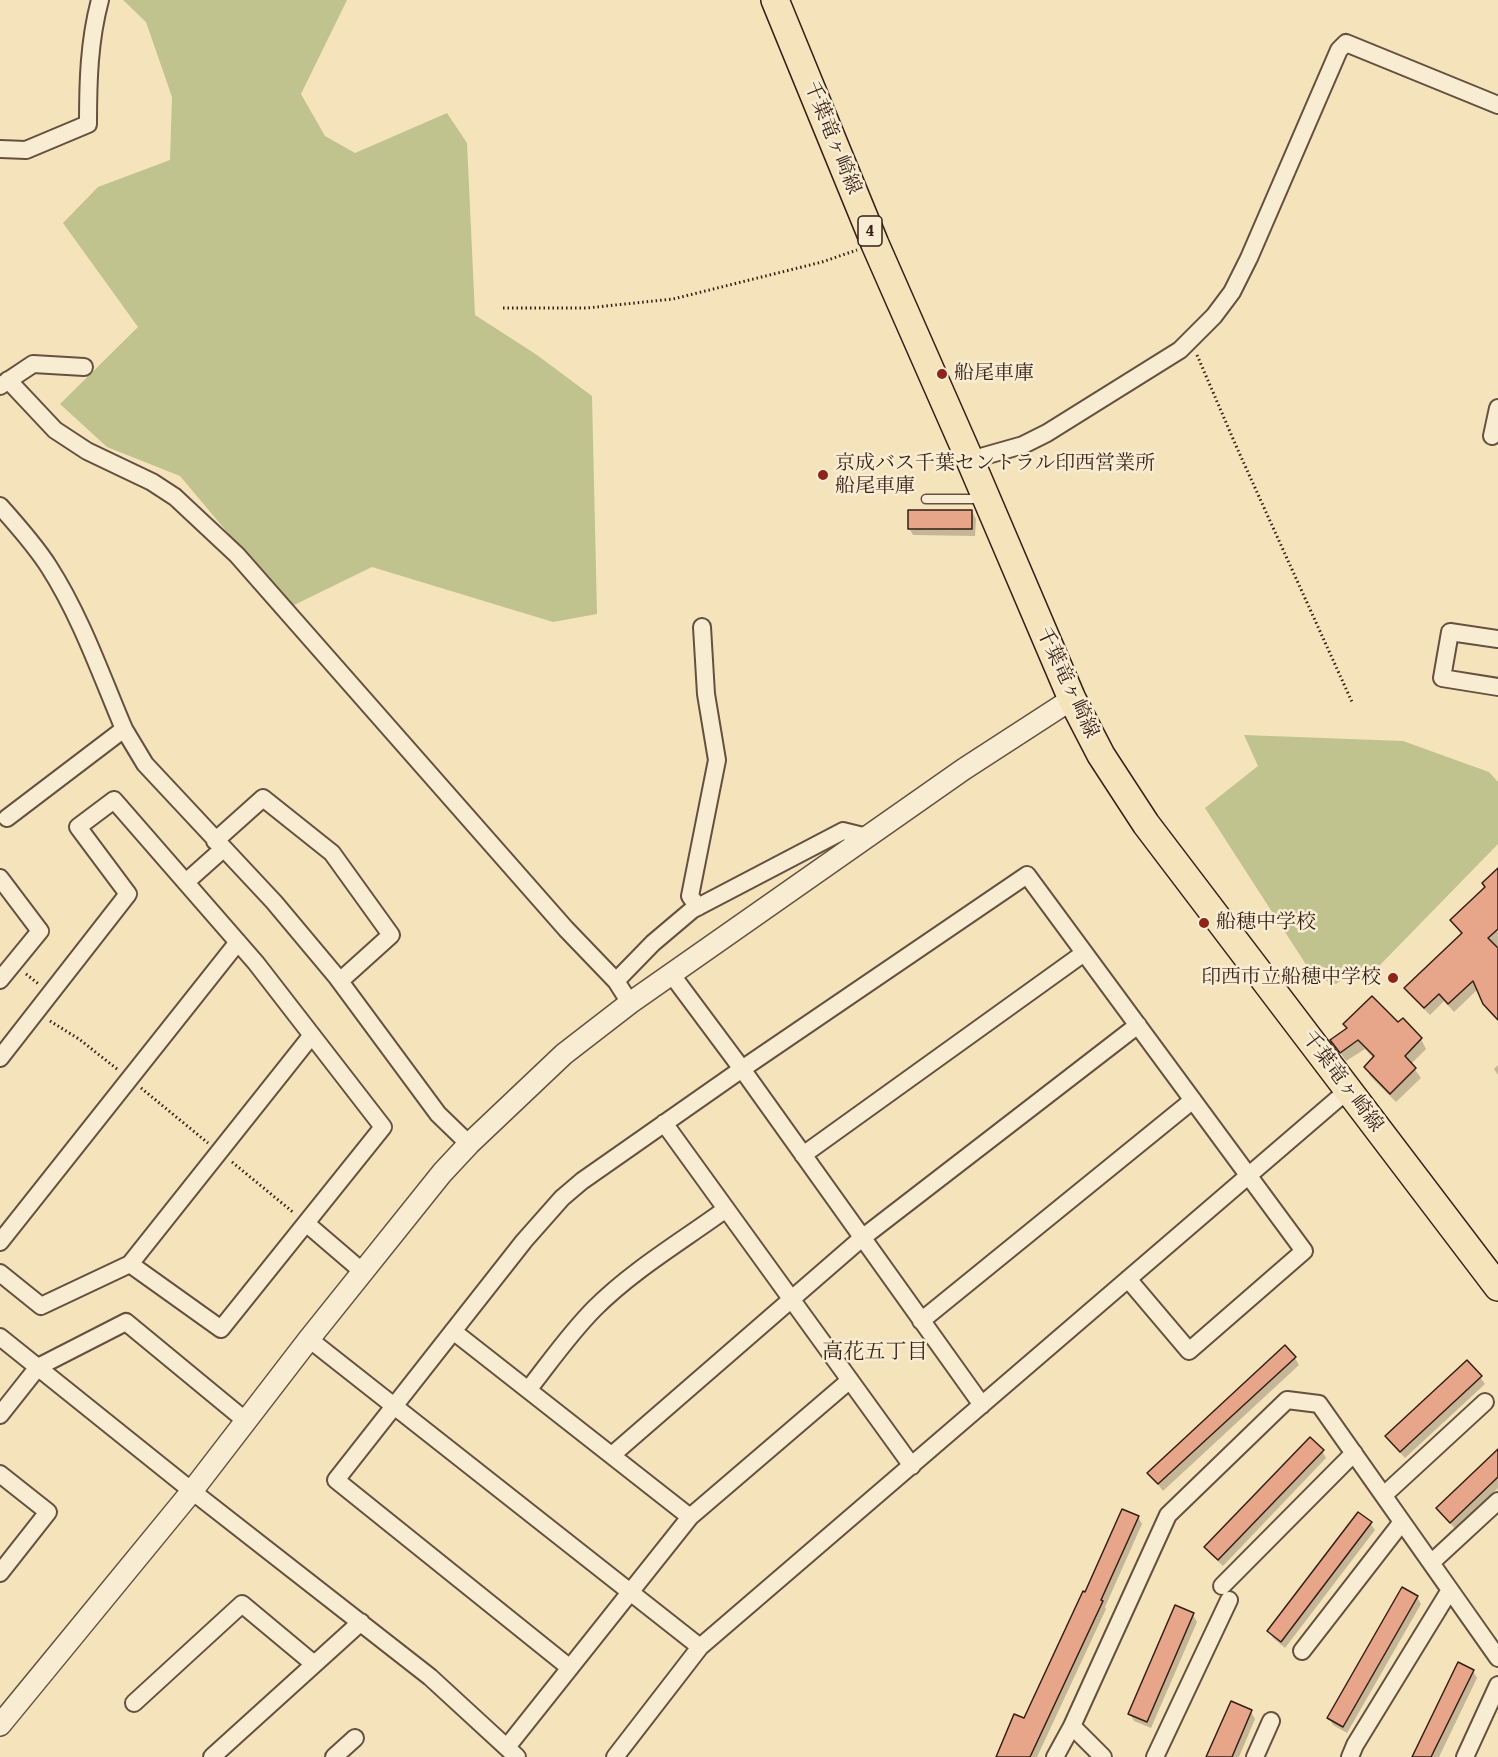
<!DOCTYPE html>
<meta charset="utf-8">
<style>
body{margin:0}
canvas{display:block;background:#f5e3bc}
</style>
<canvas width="1498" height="1757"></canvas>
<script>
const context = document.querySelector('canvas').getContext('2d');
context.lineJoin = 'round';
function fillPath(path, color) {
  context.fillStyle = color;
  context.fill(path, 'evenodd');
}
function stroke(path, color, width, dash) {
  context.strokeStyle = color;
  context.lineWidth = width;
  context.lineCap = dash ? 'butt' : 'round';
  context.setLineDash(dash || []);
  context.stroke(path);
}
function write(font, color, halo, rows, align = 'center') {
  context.font = font + ' "Gentium Book Plus","Noto Serif JP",serif';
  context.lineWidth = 5;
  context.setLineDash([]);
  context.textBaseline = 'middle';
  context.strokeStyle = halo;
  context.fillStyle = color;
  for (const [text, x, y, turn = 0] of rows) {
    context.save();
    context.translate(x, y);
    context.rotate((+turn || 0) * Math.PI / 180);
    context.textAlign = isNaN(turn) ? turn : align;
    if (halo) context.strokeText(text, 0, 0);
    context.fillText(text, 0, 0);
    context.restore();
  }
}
fillPath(new Path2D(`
 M123 0H347L301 94 325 136 355 153 447 113 467 143 475 315 537 355 592 396 597 614 553 622 372 567 290 607 180 476 107 447 60 404 138 327 63 223 98 187 170 160 172 97 146 22Z
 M1244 735 1403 741 1489 772 1498 782V844L1380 965 1357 968 1336 984 1314 977 1205 808 1258 766Z`), '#c0c38d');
fillPath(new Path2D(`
 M972 512 976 519 975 536 913 535 909 528Z
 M1498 870V1021L1490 1013 1478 989 1454 1012 1444 1001 1430 1015 1411 996 1406 988 1462 935 1452 921 1486 888Z
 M1403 1020 1421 1039 1426 1049 1411 1064 1421 1078 1396 1102 1371 1077 1365 1067 1374 1059 1365 1049 1346 1061 1332 1041 1348 1029 1345 1024 1398 1025Z
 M1498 1065V1075L1494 1069Z
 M1295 1358 1299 1365 1163 1491 1149 1473Z
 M1480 1377 1485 1384 1405 1458 1391 1443 1387 1436Z
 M1322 1451 1326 1458 1223 1566 1210 1554 1206 1547Z
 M1498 1451V1488L1455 1529 1438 1508Z
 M1138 1517 1142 1524 1105 1607 1106 1609 1037 1757H997L1024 1720 1086 1594Z
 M1370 1523 1375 1530 1285 1648 1273 1638 1269 1631Z
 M1417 1597 1421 1604 1347 1733 1333 1725 1329 1718Z
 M1193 1615 1197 1622 1151 1728 1134 1721 1130 1714Z
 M1473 1671 1477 1678 1439 1757H1413Z
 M1232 1703 1251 1712 1255 1719 1239 1757H1208Z`), '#0003');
const building = new Path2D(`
 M908 510H972V529H908Z
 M1498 868V929L1488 938 1498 948V1020L1483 1004 1473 981 1448 1004 1439 994 1424 1008 1404 988 1462 933 1450 920 1485 887 1482 883Z
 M1372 996 1398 1022 1403 1018 1422 1038 1405 1056 1416 1068 1390 1094 1364 1067 1374 1056 1358 1040 1340 1053 1330 1040 1347 1028 1343 1024Z
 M1285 1345 1296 1357 1158 1484 1147 1473Z
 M1467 1360 1482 1376 1400 1452 1385 1436Z
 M1310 1437 1324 1450 1218 1560 1204 1547Z
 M1498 1449V1477L1450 1523 1436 1508Z
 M1122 1509 1139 1516 1101 1600 1103 1601 1030 1757H996L1014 1714 1024 1718 1083 1591 1085 1592Z
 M1358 1512 1372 1522 1281 1642 1267 1631Z
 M1402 1587 1418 1596 1343 1727 1327 1718Z
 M1175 1605 1194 1613 1147 1722 1128 1714Z
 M1458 1662 1474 1670 1431 1757H1412Z
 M1231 1701 1252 1710 1232 1757H1206Z`);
fillPath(building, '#e7a68a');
stroke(building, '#361f16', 1.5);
const service = new Path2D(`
 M926 499H984`);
const minor = new Path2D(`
 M0 149 26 150 88 124C88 82 89 41 100 0
 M8 380 55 430 87 451 152 482 175 497 237 555 566 929 616 981 630 1003
 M0 386 33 364 84 367
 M1492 436 1498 408
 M970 460 1023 445 1047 433 1180 350 1214 316 1232 292 1249 258 1339 50 1346 43 1498 105
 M0 506C17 525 35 545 49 567 81 617 101 675 124 729
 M1498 639 1450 632 1442 678 1498 687
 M7 818 124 729 145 764 274 902 336 976 438 1114 469 1144
 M215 841 263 798 332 853 391 935 340 981
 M0 878 40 931 0 980
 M186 882 223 849
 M698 907 690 896 717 760 706 694 702 627
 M672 975 742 1069 982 1405
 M616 981 653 943 692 910 843 831 867 837
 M0 1058 128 894 78 827 114 800 256 963 383 1127 221 1329 130 1264 41 1306 0 1273
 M664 1123 912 1466
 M803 1155 1084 953
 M307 1224 363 1272
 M0 1242 238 942
 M130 1264 312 1035
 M921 1321 1193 1100
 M453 1331 690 1517
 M0 1337 192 1491 430 1677 517 1757
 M309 1339 700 1647
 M528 1390C550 1362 570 1333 595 1308 633 1270 682 1241 726 1209
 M0 1415 38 1367 126 1322 246 1421
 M612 1455 862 1238 1138 1025
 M0 1474 48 1512 0 1573
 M1384 1495 1485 1402
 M1431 1563 1498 1501
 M1222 1586 1354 1453
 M1302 1651 1402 1522
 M570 1668 336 1480 524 1241 562 1198 582 1181 742 1069 1027 875 1304 1251 1189 1351 1128 1279
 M134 1703 242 1604 314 1664
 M507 1747 690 1517 850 1380
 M212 1757 361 1622
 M334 1757 355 1738
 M615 1757 700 1647 1348 1090
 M1055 1757 1072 1726
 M1103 1757 1072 1726 1168 1515 1287 1400 1319 1404 1498 1658
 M1155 1757 1229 1600
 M1255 1757 1271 1721
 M1350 1757 1355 1745 1450 1590
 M1465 1757 1498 1685`);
const tertiary = new Path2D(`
 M0 1725 192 1491 309 1339 442 1173 469 1144 564 1054 630 1003 964 769 1072 699`);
const primary = new Path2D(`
 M775 0 875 244 970 460 1072 699 1101 755 1146 824 1498 1287`);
stroke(service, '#665040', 11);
stroke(minor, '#665040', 20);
stroke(tertiary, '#665040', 24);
stroke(primary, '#361f16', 30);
stroke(new Path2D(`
 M503 308H587L673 299 822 262 857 250
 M1197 355 1237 448 1352 702
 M26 974 40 985
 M50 1021 79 1039 117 1069
 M141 1088 208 1143
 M232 1162 294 1213`), '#361f16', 3, [1.5, 3]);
stroke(service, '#f8edd3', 8);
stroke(minor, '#f8edd3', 16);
stroke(tertiary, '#f8edd3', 21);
stroke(primary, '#f5e3bc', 27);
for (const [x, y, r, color] of [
 [942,374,6,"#8f2418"],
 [823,475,6,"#8f2418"],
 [1204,923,6,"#8f2418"],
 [1393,978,6,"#8f2418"]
]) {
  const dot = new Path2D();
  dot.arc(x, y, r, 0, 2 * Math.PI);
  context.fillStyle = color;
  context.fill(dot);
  stroke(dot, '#f8edd3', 2);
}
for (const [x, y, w] of [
 [870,231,24]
]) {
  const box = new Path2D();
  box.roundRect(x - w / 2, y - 15, w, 30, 4.5);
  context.fillStyle = '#f8edd3';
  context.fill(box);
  stroke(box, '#361f16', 1.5);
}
write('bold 18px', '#361f16', null, [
 ["4",870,231]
]);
write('20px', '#361f16', '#f8edd3', [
 ["千葉竜ヶ崎線",832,138,68],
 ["千葉竜ヶ崎線",1067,683,65],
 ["千葉竜ヶ崎線",1342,1082,53]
]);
write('20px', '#361f16', '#f8edd3', [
 ["船尾車庫",954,374],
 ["京成バス千葉セントラル印西営業所",835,464],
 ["船尾車庫",835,487],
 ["船穂中学校",1216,923],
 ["印西市立船穂中学校",1381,978,"right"]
], 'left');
write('21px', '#361f16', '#f8edd3', [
 ["高花五丁目",875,1353]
]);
</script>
